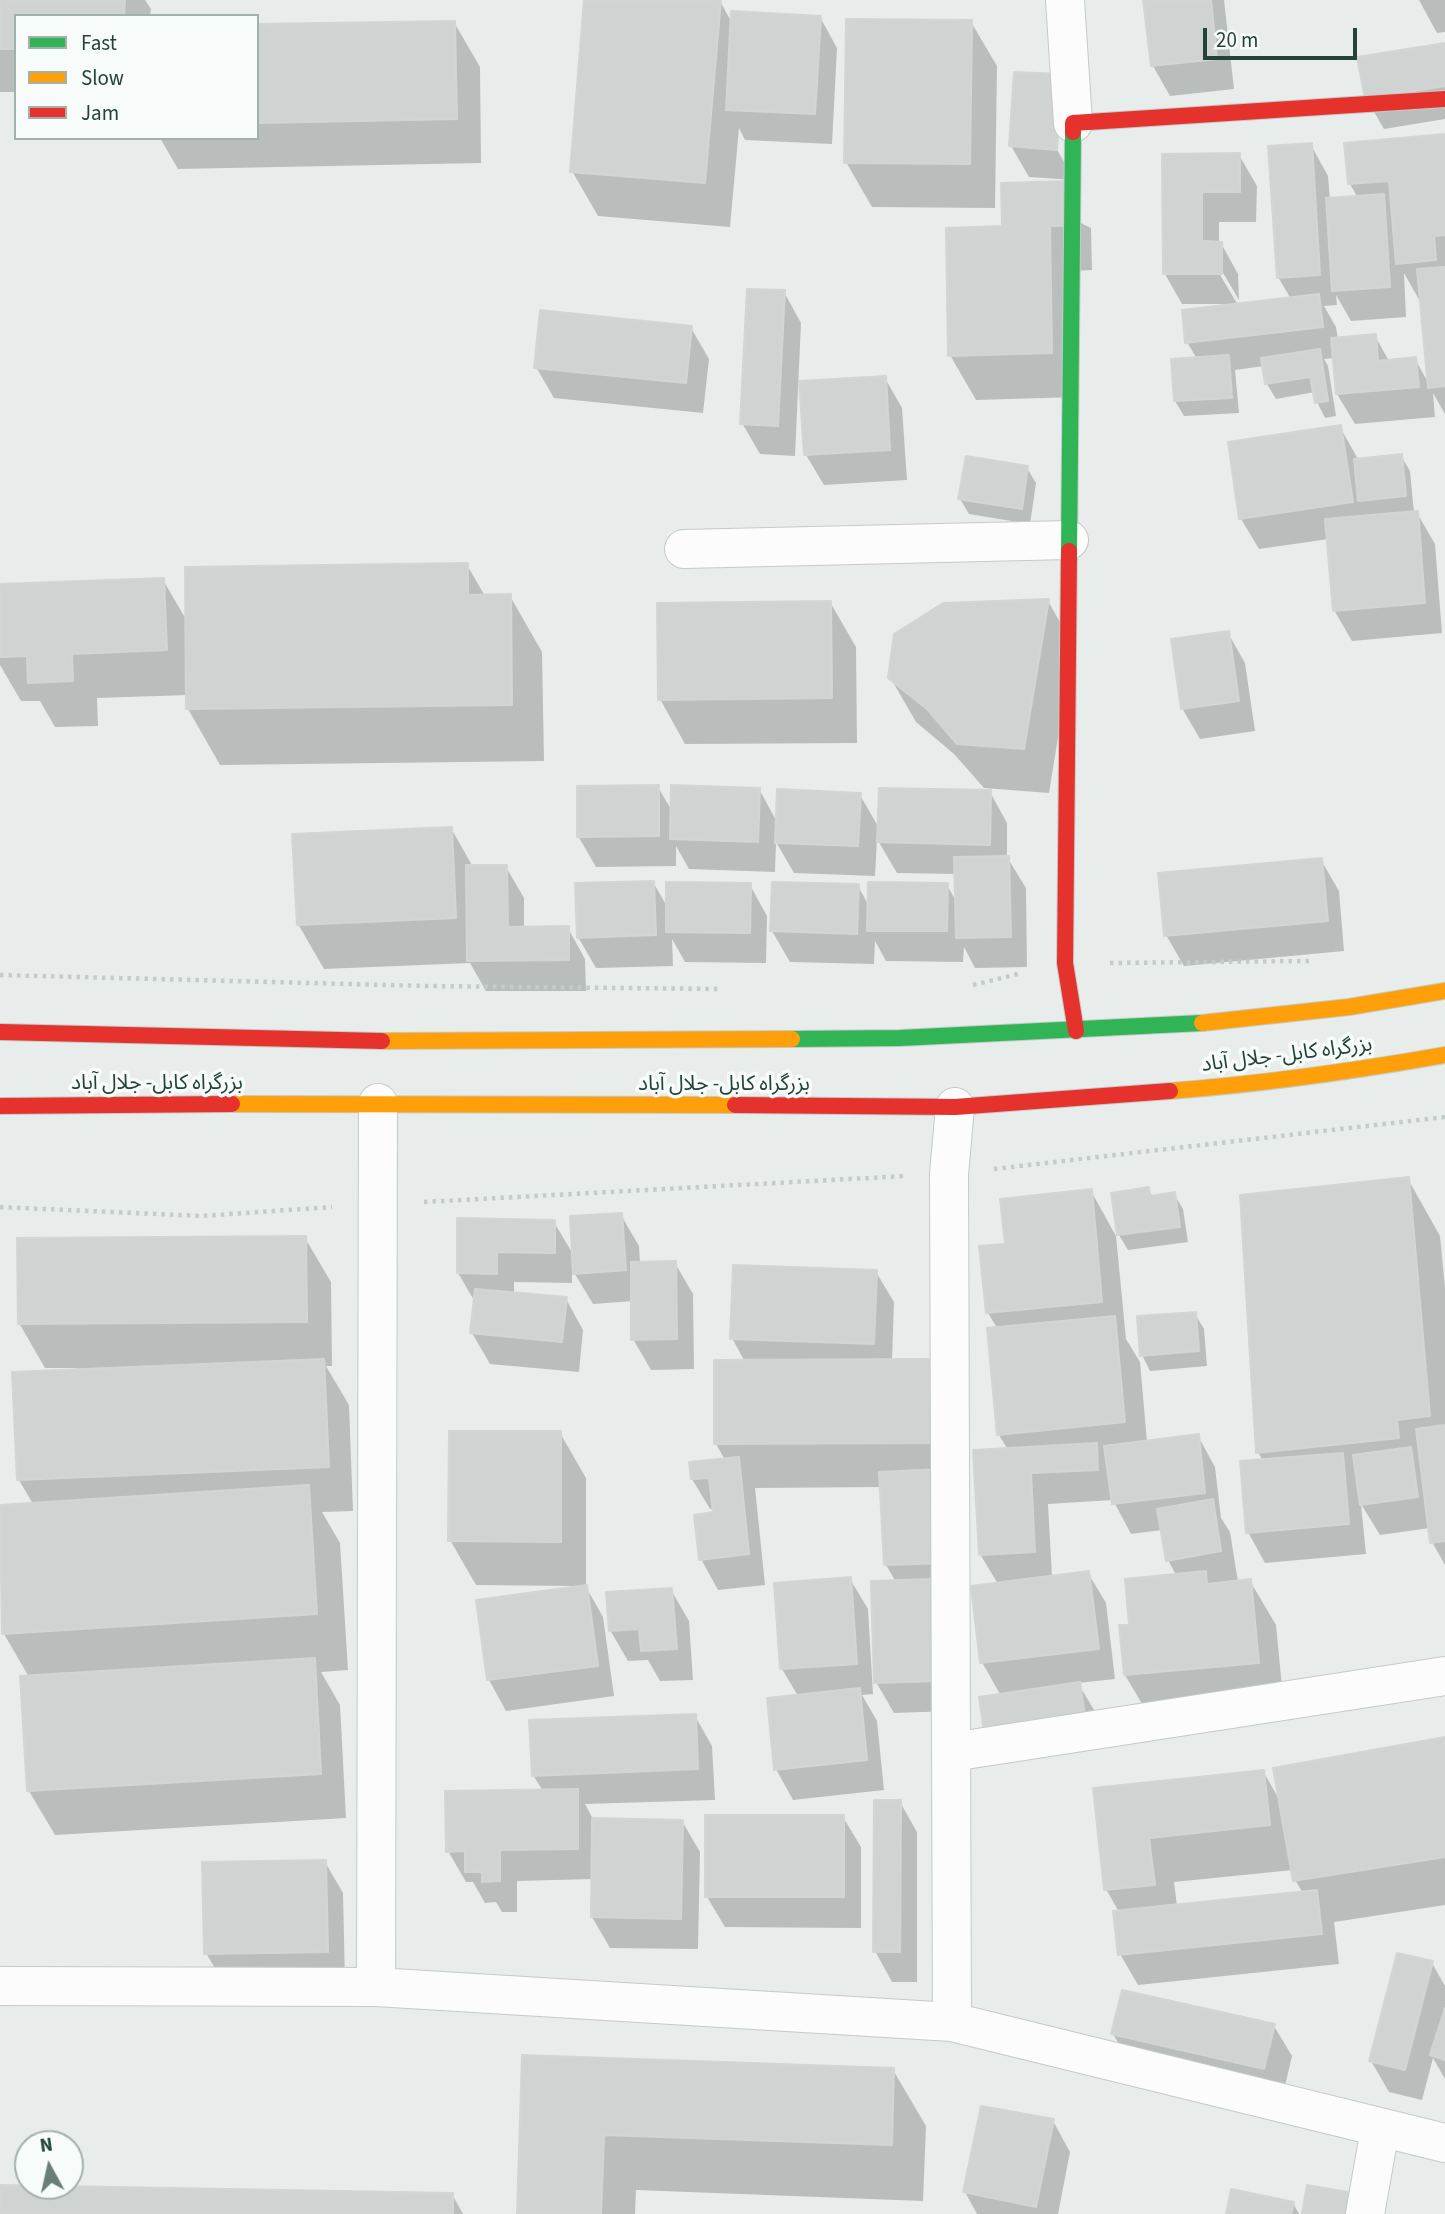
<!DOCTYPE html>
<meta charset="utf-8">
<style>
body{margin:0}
#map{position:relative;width:1445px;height:2214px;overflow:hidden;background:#e8edeb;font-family:"Source Sans 3",sans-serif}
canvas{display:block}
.legend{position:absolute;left:14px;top:14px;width:245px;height:126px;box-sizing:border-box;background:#f7fbf9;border:2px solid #a3b1ad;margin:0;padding:9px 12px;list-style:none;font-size:21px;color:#24423a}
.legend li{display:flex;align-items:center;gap:14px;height:35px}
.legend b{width:35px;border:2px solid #a3b1ad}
.north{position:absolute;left:14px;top:2130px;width:70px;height:70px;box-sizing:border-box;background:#f7fbf9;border:2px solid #a3b1ad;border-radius:50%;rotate:352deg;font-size:19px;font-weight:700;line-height:28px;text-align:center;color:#24423a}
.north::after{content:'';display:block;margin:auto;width:24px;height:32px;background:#697e78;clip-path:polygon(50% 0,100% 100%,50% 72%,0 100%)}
.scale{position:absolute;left:1203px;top:28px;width:154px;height:32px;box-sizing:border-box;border:4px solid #24423a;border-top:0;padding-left:9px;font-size:21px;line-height:24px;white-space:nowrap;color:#24423a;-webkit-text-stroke:5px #f7fbf9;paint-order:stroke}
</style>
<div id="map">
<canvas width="1445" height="2214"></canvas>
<ul class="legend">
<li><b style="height:9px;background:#30b455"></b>Fast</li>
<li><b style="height:9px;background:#ff9f0a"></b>Slow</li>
<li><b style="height:9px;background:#e5322d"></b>Jam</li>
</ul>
<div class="north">N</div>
<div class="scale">20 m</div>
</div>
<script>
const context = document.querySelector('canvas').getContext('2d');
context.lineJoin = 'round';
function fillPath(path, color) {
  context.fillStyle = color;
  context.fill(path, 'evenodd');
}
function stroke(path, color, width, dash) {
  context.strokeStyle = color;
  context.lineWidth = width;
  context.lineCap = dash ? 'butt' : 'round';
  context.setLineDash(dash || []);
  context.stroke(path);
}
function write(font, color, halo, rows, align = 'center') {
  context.font = font + ' "Source Sans 3","Noto Sans Arabic",sans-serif';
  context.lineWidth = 7;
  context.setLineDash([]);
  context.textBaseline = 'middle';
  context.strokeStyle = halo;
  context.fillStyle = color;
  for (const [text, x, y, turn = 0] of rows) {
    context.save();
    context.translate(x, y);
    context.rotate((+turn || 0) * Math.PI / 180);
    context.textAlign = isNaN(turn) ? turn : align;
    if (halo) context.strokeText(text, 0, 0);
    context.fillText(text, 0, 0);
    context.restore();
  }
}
fillPath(new Path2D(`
 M0 0H145L151 9 150 16H16V92H0Z
 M586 0 720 1 732 23 820 17 837 48 832 144 745 140 739 128 730 227 598 216 572 171Z
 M1145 0H1224L1234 89 1170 96 1153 66Z
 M1419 0H1445V32L1437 33Z
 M454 22 480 67 481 163 178 169 160 138H257V26Z
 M971 22 997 66 995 208 872 207 846 162Z
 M1445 44V119L1384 129 1366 98Z
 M1015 74 1074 180 1029 177 1011 146Z
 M1445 136V414L1433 393 1435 417 1355 424 1337 394 1334 358 1324 359 1328 366 1336 416 1325 418 1317 402 1315 392 1276 399 1267 384 1264 366 1235 370 1239 413 1184 416 1175 401 1197 359 1187 342 1224 307V304H1182L1165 274 1164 156 1239 155 1257 186 1256 222H1219V243H1221L1238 274 1239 300 1219 266 1216 268 1238 305 1291 299 1278 277 1311 145 1328 176 1330 199 1358 198 1350 184 1346 145ZM1404 273 1422 305 1429 384 1415 359 1389 361 1375 336 1338 339 1336 327 1324 306 1337 305 1336 295 1351 321 1406 317Z
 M1002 184 1091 228 1092 270 1075 271 1077 397 976 400 950 355 1004 228Z
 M784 292 801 323 795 456 760 454 742 423Z
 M691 328 709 359 703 413 554 398 536 367Z
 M885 378 902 408 907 480 824 485 806 455Z
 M1340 427 1359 461 1401 456 1410 471 1414 513H1417L1435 544 1442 633 1352 641 1334 610 1329 539 1259 549 1241 519Z
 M1027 468 1036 483 1030 524 969 514 960 499Z
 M467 565 485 596H510L542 652 544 761 220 765 188 709V695L97 698 98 726 55 727 40 701H21L0 665V586L163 580 187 621Z
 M1048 601 1073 645 1049 793 984 788 954 754 916 722 890 677Z
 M830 602 856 647 857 743 685 744 660 699Z
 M1228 633 1245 663 1255 731 1200 739 1182 708Z
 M658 787 672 811 759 789 777 822 860 795 879 828 990 792 1007 823V857L1026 888 1027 967 975 968 964 947 963 962 886 961 875 941 874 964 790 962 772 931 858 886 869 906 947 885 957 903 956 874 897 873 877 839 875 876 794 873 776 842 775 872 689 869 676 846V866L596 867 578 836Z
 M451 828 473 867H506L524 898V928H568L585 959 586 991H486L470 963 324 969 298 924Z
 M1321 860 1339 891 1344 951 1184 966 1166 935Z
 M653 882 668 908 750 885 767 916 766 963 685 962 672 939 673 966 596 968 578 937Z
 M1408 1179 1440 1236 1445 1288V1565L1432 1542 1430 1528 1380 1535 1361 1504 1366 1554 1265 1563 1248 1532 1263 1461 1258 1452Z
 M1148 1189 1153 1197 1174 1194 1183 1209 1188 1242 1128 1250 1119 1235 1113 1194Z
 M1091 1191 1116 1236 1126 1339 1140 1362 1147 1442 1198 1436 1215 1467 1221 1518 1230 1532 1238 1582 1250 1581 1276 1625 1284 1707 1151 1719 1125 1675 1131 1626 1176 1575 1168 1560 1162 1530 1131 1534 1113 1500 1048 1504 1052 1577 1088 1573 1106 1603 1115 1679 1078 1683 1097 1715 1001 1696 982 1662 998 1584 980 1554 1008 1450 999 1435 997 1328 988 1313 1007 1246Z
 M621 1215 639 1246 640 1263H675L693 1294 694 1369 651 1370 633 1339V1301L593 1304 575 1274V1264H572V1283L514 1282V1294L566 1299 583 1330 579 1372 490 1364 472 1333 475 1302 458 1273 459 1220 554 1222 574 1256Z
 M305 1238 331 1282 332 1366H326L349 1405 353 1511 322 1512 340 1543 348 1670 321 1672 340 1705 346 1818 55 1835 29 1791 22 1677H29L4 1634 0 1571V1506L33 1504 19 1480 77 1368H45L19 1323Z
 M876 1272 894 1302 892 1361 937 1360 954 1711 894 1713 876 1682 896 1582 886 1565 882 1487 755 1488 765 1585 718 1590 701 1559 715 1514 714 1509H710L692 1479 725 1460 716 1444 745 1362 732 1338Z
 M1195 1314 1204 1329 1207 1366 1150 1371 1142 1355Z
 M560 1433 586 1478V1587L603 1617 614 1696 506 1711 489 1680 477 1601 575 1588 574 1586 476 1585 450 1540Z
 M850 1579 868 1609 873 1694 862 1695 877 1721 884 1790 793 1800 776 1769 798 1696 782 1669Z
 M671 1590 689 1621 693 1680 660 1681 648 1660 628 1661 610 1630Z
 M695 1716 712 1746 715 1800 585 1804 593 1819 682 1821 700 1852 698 1949 610 1948 592 1917 593 1879 517 1881V1912H502L496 1902 485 1903 473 1882H466L448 1851 543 1791 533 1775Z
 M1445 1739V1905L1334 1922 1339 1964 1138 1985 1120 1954 1119 1912 1106 1889 1095 1789 1263 1771 1280 1801ZM1293 1870 1295 1880 1303 1893 1177 1906 1174 1882Z
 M900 1802 917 1832V1982H892L875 1951Z
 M843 1817 861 1847V1928L725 1927 707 1897Z
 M325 1862 343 1893 345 1982 224 1984 206 1953Z
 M1432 1963 1445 1986V2079L1433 2058 1422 2100 1389 2092 1371 2061Z
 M1274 2026 1292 2056 1282 2099 1131 2064 1113 2034Z
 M524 2057 893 2070 926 2126 923 2201 636 2190 635 2214H518Z
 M1053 2121 1070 2152 1058 2214H977L965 2192Z
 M0 2187 452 2194 463 2214H0Z
 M1293 2203 1299 2214H1228Z`), '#0003');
const building = new Path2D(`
 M0 0H125L124 16H16V49H0Z
 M584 0H721L705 183 570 172Z
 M1143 0H1211L1217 59 1151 66Z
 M731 11 821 16 815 114 726 110Z
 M846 19 972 20 970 164 844 163Z
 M455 21 457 119 257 123V24Z
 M1445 43V86L1365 99 1357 57Z
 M1014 72 1062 74 1057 150 1009 146Z
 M1445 134V235L1434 236 1436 260 1396 264 1389 181 1348 184 1344 143Z
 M1312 143 1320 275 1277 278 1268 146Z
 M1240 153V192H1202V241L1222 242V274H1163L1162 154Z
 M1066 181 1067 226H1050L1052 353 948 356 946 228 1002 226 1001 183Z
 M1384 194 1390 287 1332 291 1326 198Z
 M1445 267V386L1428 388 1417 269Z
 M747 289 785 290 778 426 740 424Z
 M1319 294 1323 327 1185 343 1182 310Z
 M540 310 692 326 686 383 534 368Z
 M1376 334 1378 361 1416 357 1419 387 1336 394 1331 338Z
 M1320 349 1328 401 1315 403 1310 377 1265 384 1261 358Z
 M1229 355 1232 398 1174 401 1171 359Z
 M886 376 890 450 804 455 799 381Z
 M1341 425 1353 502 1239 519 1228 442Z
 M1402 454 1406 496 1358 501 1354 459Z
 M966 456 1028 466 1022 509 958 499Z
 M1418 511 1425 603 1333 611 1325 519Z
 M468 563V595L511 594 512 705 186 709 185 567Z
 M164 578 167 650 72 654 73 681 28 683 27 656 0 657V584Z
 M1049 599 1024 749 957 744 927 709 888 678 894 634 943 603Z
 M831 601 832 698 658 700 657 603Z
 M1229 631 1239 701 1181 709 1171 639Z
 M659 785V836L577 837V786Z
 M671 785 760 788 758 842 670 839Z
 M879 788 991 790 990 845 877 842Z
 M777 789 861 793 858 846 775 843Z
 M452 827 456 918 297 925 292 834Z
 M1009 856 1011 937 956 938 954 857Z
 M1322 858 1328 921 1164 936 1158 873Z
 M466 865H507L508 927 569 926V960L467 961Z
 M654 881 656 935 577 938 575 883Z
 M666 882 751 883 750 933 666 932Z
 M772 882 859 884 857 934 770 931Z
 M868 882 948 883 947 931H867Z
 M1409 1177 1430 1416 1397 1420 1399 1438 1256 1453 1240 1195Z
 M1149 1187 1150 1196 1175 1192 1180 1227 1117 1235 1111 1193Z
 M1092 1189 1102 1302 986 1313 979 1246 1005 1244 1000 1199Z
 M622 1213 626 1270 573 1274 570 1216Z
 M457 1218 555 1220V1253L497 1252V1274L457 1273Z
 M306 1236 307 1322 18 1324 17 1238Z
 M676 1261 677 1339 631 1340V1262Z
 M733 1265 877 1270 874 1344 730 1339Z
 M475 1289 567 1297 562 1342 470 1333Z
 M1196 1312 1199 1351 1140 1356 1137 1316Z
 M1115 1316 1125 1422 997 1435 987 1328Z
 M324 1359 329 1467 17 1480 12 1372Z
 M938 1359 937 1443 714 1444V1360Z
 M1445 1425V1541L1430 1543 1416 1429Z
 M449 1431H561V1542L448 1541Z
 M1199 1434 1205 1493 1112 1504 1104 1446Z
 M1097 1443 1098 1470 1031 1473 1035 1552 979 1555 973 1450Z
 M1411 1447 1418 1497 1360 1505 1353 1455Z
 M1343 1453 1349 1524 1246 1533 1240 1461Z
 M739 1457 749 1554 699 1560 694 1515 713 1512 709 1478 691 1479 689 1462Z
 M942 1469 946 1563 884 1565 879 1472Z
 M309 1485 317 1614 2 1634 0 1505Z
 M1213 1499 1221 1551 1166 1561 1157 1509Z
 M1089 1571 1099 1649 980 1663 971 1586Z
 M1206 1571 1207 1584 1251 1579 1259 1663 1124 1675 1119 1625H1129L1125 1579Z
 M851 1577 857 1664 780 1669 774 1583Z
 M934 1579 937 1681 874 1683 871 1581Z
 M587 1585 598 1666 487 1680 476 1600Z
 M672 1588 677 1649 641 1651 639 1629 609 1631 606 1592Z
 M315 1658 321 1774 27 1791 20 1676Z
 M1080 1682 1085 1717 984 1732 979 1697Z
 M860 1688 867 1760 774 1770 767 1698Z
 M696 1714 698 1769 532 1776 529 1720Z
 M1445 1737V1857L1293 1881 1273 1768Z
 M1264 1770 1270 1825 1149 1838 1155 1885 1104 1890 1093 1788Z
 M578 1789V1849L500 1850V1881L482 1882V1872H465V1851L446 1852 445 1791Z
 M874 1800H901L900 1952H873Z
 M705 1815H844V1897H705Z
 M592 1818 683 1820 681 1919 591 1917Z
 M326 1860 328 1952 204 1954 202 1862Z
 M1317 1890 1322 1934 1118 1955 1113 1911Z
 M1397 1953 1433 1961 1405 2070 1369 2061Z
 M1122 1990 1275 2024 1264 2069 1111 2034Z
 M1445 2008V2060L1430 2055Z
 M522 2055 894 2068 892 2145 604 2135 601 2214H517Z
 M981 2106 1054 2119 1036 2207 963 2192Z
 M0 2185 453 2193V2214H0Z
 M1307 2185 1365 2195 1361 2214H1302Z
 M1231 2189 1294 2202 1291 2214H1226Z`);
fillPath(building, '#cfd4d2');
stroke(building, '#d1d6d4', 2);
const street = new Path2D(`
 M1065 0 1073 123
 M684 549 1069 540
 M952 1752 1445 1676
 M0 1986 376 1987 952 2022 1445 2143
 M376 1987 378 1103
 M952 2022 949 1174 955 1107
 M1365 2214 1380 2129`);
const fast = new Path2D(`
 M1069 551 1073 132
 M792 1039 900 1038 1202 1023`);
const slow = new Path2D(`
 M1202 1023 1349 1007 1445 991
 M382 1041 792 1039
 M1170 1091C1262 1084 1354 1071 1445 1055
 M232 1104 735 1105`);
const jam = new Path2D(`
 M1073 132V123L1445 99
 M1069 551 1065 963 1076 1031
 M0 1032 382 1041
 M735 1105 955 1107 1170 1091
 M0 1106 232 1104`);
stroke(street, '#c5cac8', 40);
stroke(fast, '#c3cbc8', 18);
stroke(slow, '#c3cbc8', 18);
stroke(jam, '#c3cbc8', 18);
stroke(new Path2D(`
 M1110 963 1311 961
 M0 975 427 986 720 989
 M973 985 1022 973
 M994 1169 1445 1117
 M424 1202 905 1176
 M0 1207 201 1216 332 1207`), '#c3ccca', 4.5, [3.5, 5]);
stroke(street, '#fcfcfc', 38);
stroke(fast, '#30b455', 16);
stroke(slow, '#ff9f0a', 16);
stroke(jam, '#e5322d', 16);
write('21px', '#24423a', '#f7fbf9', [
 ["بزرگراه کابل- جلال آباد",1287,1056,-7],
 ["بزرگراه کابل- جلال آباد",157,1084],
 ["بزرگراه کابل- جلال آباد",724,1085]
]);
</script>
